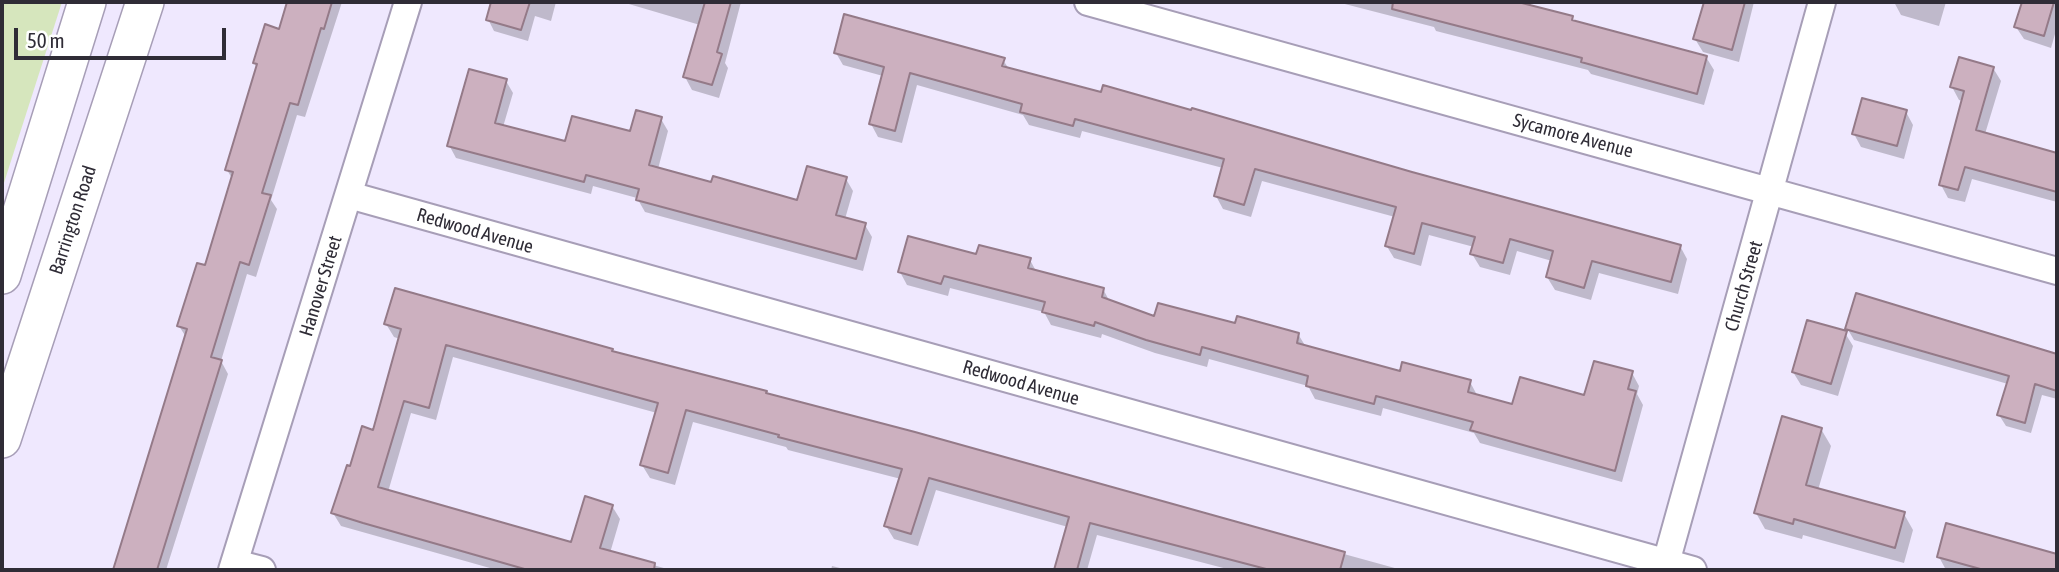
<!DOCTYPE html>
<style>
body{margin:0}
#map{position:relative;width:2059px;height:572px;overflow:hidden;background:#efe8fe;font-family:"Asap Condensed",sans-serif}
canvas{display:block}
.frame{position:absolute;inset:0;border:4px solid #2f2c36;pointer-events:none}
.scale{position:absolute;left:14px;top:28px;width:212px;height:32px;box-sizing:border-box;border:4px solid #2f2c36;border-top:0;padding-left:9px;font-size:21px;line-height:24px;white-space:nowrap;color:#2f2c36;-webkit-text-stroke:5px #fff;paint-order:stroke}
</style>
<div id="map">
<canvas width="2059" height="572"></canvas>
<div class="frame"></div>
<div class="scale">50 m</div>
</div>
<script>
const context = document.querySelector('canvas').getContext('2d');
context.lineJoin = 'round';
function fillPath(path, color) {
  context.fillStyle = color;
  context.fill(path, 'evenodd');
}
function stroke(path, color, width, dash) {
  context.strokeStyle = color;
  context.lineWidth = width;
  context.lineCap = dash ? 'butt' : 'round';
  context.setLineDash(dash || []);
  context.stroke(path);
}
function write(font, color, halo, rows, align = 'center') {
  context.font = font + ' "Asap Condensed",sans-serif';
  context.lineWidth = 5;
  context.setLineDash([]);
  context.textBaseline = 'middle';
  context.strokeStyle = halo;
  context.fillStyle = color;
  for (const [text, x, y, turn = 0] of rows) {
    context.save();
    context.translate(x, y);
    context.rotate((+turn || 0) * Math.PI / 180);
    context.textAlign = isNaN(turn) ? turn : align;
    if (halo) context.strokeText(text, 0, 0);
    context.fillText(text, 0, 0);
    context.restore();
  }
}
fillPath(new Path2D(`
 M2 2H62L2 189Z`), '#d6e6bd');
fillPath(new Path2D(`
 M289 2H342L305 117 297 115 271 200 277 209 256 277 247 274 221 361 228 374 166 570H113L186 337 179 326 206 267 233 180 227 170 258 69 254 63 280 31Z
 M493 2H556L551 21 535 16 528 41 494 31 488 19Z
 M622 2H741L725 63 728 68 719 98 692 90 685 77 700 25Z
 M1337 2H1532L1530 7 1572 18 1574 22 1706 57 1714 70 1704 105 1591 74 1588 70 1436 31 1434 27Z
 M1706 2H1754L1739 62 1703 52 1695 39Z
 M1894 2H1946L1939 26 1901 15Z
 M2024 2H2057V27L2051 48 2024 39 2016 27Z
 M836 53 1003 60 1009 69 1412 173 1680 246 1687 259 1678 294 1599 273 1591 300 1555 290 1547 277 1552 261 1517 251 1510 275 1480 267 1472 254 1474 247 1429 235 1421 266 1394 258 1386 245 1395 217 1262 181 1251 217 1223 209 1216 196 1223 168 1082 131 1080 138 1029 125 1023 115 917 85 902 143 878 137 871 124 883 76 843 65Z
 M1993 68 2001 81 1985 134 2057 154V202L1972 179 1965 202 1948 198 1941 185 1963 101 1959 100 1952 87Z
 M506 81 513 93 503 127 566 143 631 134 661 119 668 131 658 169 712 184 799 203 846 179 853 191 845 219 865 225 872 237 863 271 645 212 637 198 593 186 591 194 456 158 449 145Z
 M1906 112 1913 125 1904 159 1861 147 1854 134Z
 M977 257 1030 260 1036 271 1103 289 1110 302 1156 318 1236 325 1298 334 1306 347 1402 373 1470 382 1477 395 1513 406 1586 398 1632 373 1639 386 1637 394 1643 405 1622 482 1480 443 1474 433 1383 408 1381 416 1315 399 1308 386 1209 359 1207 367 1155 353 1102 334 1101 338 1051 325 1044 312 950 288 948 296 907 285 900 272Z
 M386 324 613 353 766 392 767 395 1402 570H1231L1097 535 1087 570H1056L1068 527 936 490 918 546 894 539 886 526 901 479 788 450 786 447 693 422 675 485 650 478 642 465 657 413 453 357 436 420 411 413 388 492 573 544 612 506 620 519 610 553 671 570H497L341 526 333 513 351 469 374 432 400 339 394 337Z
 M1847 328 2020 346 2057 356V399L2042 395 2031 433 2006 426 1999 415 2008 384 1854 340Z
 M1845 333 1853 346 1838 396 1801 385 1793 372Z
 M1821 429 1831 446 1818 490 1904 514 1913 530 1904 563 1803 535 1802 539 1765 529 1756 513Z
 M1947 525 2057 557V570H1946L1939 557Z
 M832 566 848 570H831Z`), '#0003');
const building = new Path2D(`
 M287 2H332L324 29 321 28 298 105 290 103 262 193 271 195 249 265 240 262 211 357 222 360 157 570H113L187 329 177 326 197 263 205 265 233 172 225 170 257 64 253 63 265 24 279 29Z
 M491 2H530L521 30 486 20Z
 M705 2H731L717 52 722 54 712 85 683 77Z
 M1393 2H1518L1573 16 1572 20 1707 56 1697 94 1581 62 1582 58 1392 9Z
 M1704 2H1745L1732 50 1693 39Z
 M2022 2H2054L2044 36 2014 27Z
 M844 14 1005 58 1002 66 1101 92 1103 85 1191 110 1192 108 1412 172 1681 245 1671 282 1592 261 1584 288 1546 277 1553 251 1510 239 1503 263 1470 254 1475 237 1422 223 1414 254 1385 246 1396 207 1255 169 1244 205 1214 196 1224 159 1075 119 1073 126 1020 112 1022 104 910 73 895 131 869 124 884 67 834 53Z
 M1959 57 1994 67 1976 130 2057 153V192L1965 167 1958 190 1939 185 1964 91 1950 87Z
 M469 69 507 79 495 123 565 141 572 116 630 131 636 110 662 117 649 165 711 182 713 176 797 200 807 166 847 177 836 215 866 223 856 259 636 200 639 189 586 175 584 182 447 146Z
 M1862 98 1907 110 1897 146 1852 134Z
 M908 236 976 254 979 245 1031 258 1028 268 1104 288 1102 297 1154 316 1158 303 1235 323 1237 316 1299 333 1297 343 1400 371 1402 362 1471 380 1468 392 1512 404 1520 377 1584 395 1594 361 1633 371 1628 389 1636 391 1615 471 1470 430 1473 422 1376 396 1374 404 1306 386 1308 376 1202 347 1200 355 1146 340 1095 322 1094 326 1042 312 1045 302 944 276 941 284 898 272Z
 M395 288 613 349 612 351 767 391 766 393 915 432 1345 552 1340 570H1270L1090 523 1077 570H1054L1069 517 929 478 911 534 884 526 902 469 778 437 779 435 686 410 668 473 640 465 658 403 446 345 429 408 404 401 378 487 571 542 585 496 613 505 600 548 655 563 654 570H528L363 523 331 513 347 465 350 466 362 426 373 430 401 329 384 324Z
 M1856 293 2057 354V391L2035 384 2025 423 1997 415 2009 376 1845 329Z
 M1807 320 1847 331 1831 384 1792 372Z
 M1782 416 1822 428 1806 485 1905 512 1895 548 1794 519 1793 524 1754 513Z
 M1946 523 2057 554V570H1984L1937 557Z`);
fillPath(building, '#ccb0bf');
stroke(building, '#947a88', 2);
const minor = new Path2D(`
 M1088 2 2057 271
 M349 195 1693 570
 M235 563 262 570
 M232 570 408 2
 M1664 570 1822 2`);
const secondary = new Path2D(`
 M2 275 87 2
 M2 439 145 2`);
stroke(minor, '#a79eb7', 30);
stroke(secondary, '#a79eb7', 40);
stroke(minor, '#fff', 26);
stroke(secondary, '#fff', 37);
write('19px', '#2f2c36', '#fff', [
 ["Sycamore Avenue",1573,136,15],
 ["Barrington Road",73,220,-72],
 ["Redwood Avenue",475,231,16],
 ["Hanover Street",321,286,-73],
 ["Church Street",1744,286,-74],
 ["Redwood Avenue",1021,383,16]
]);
</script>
